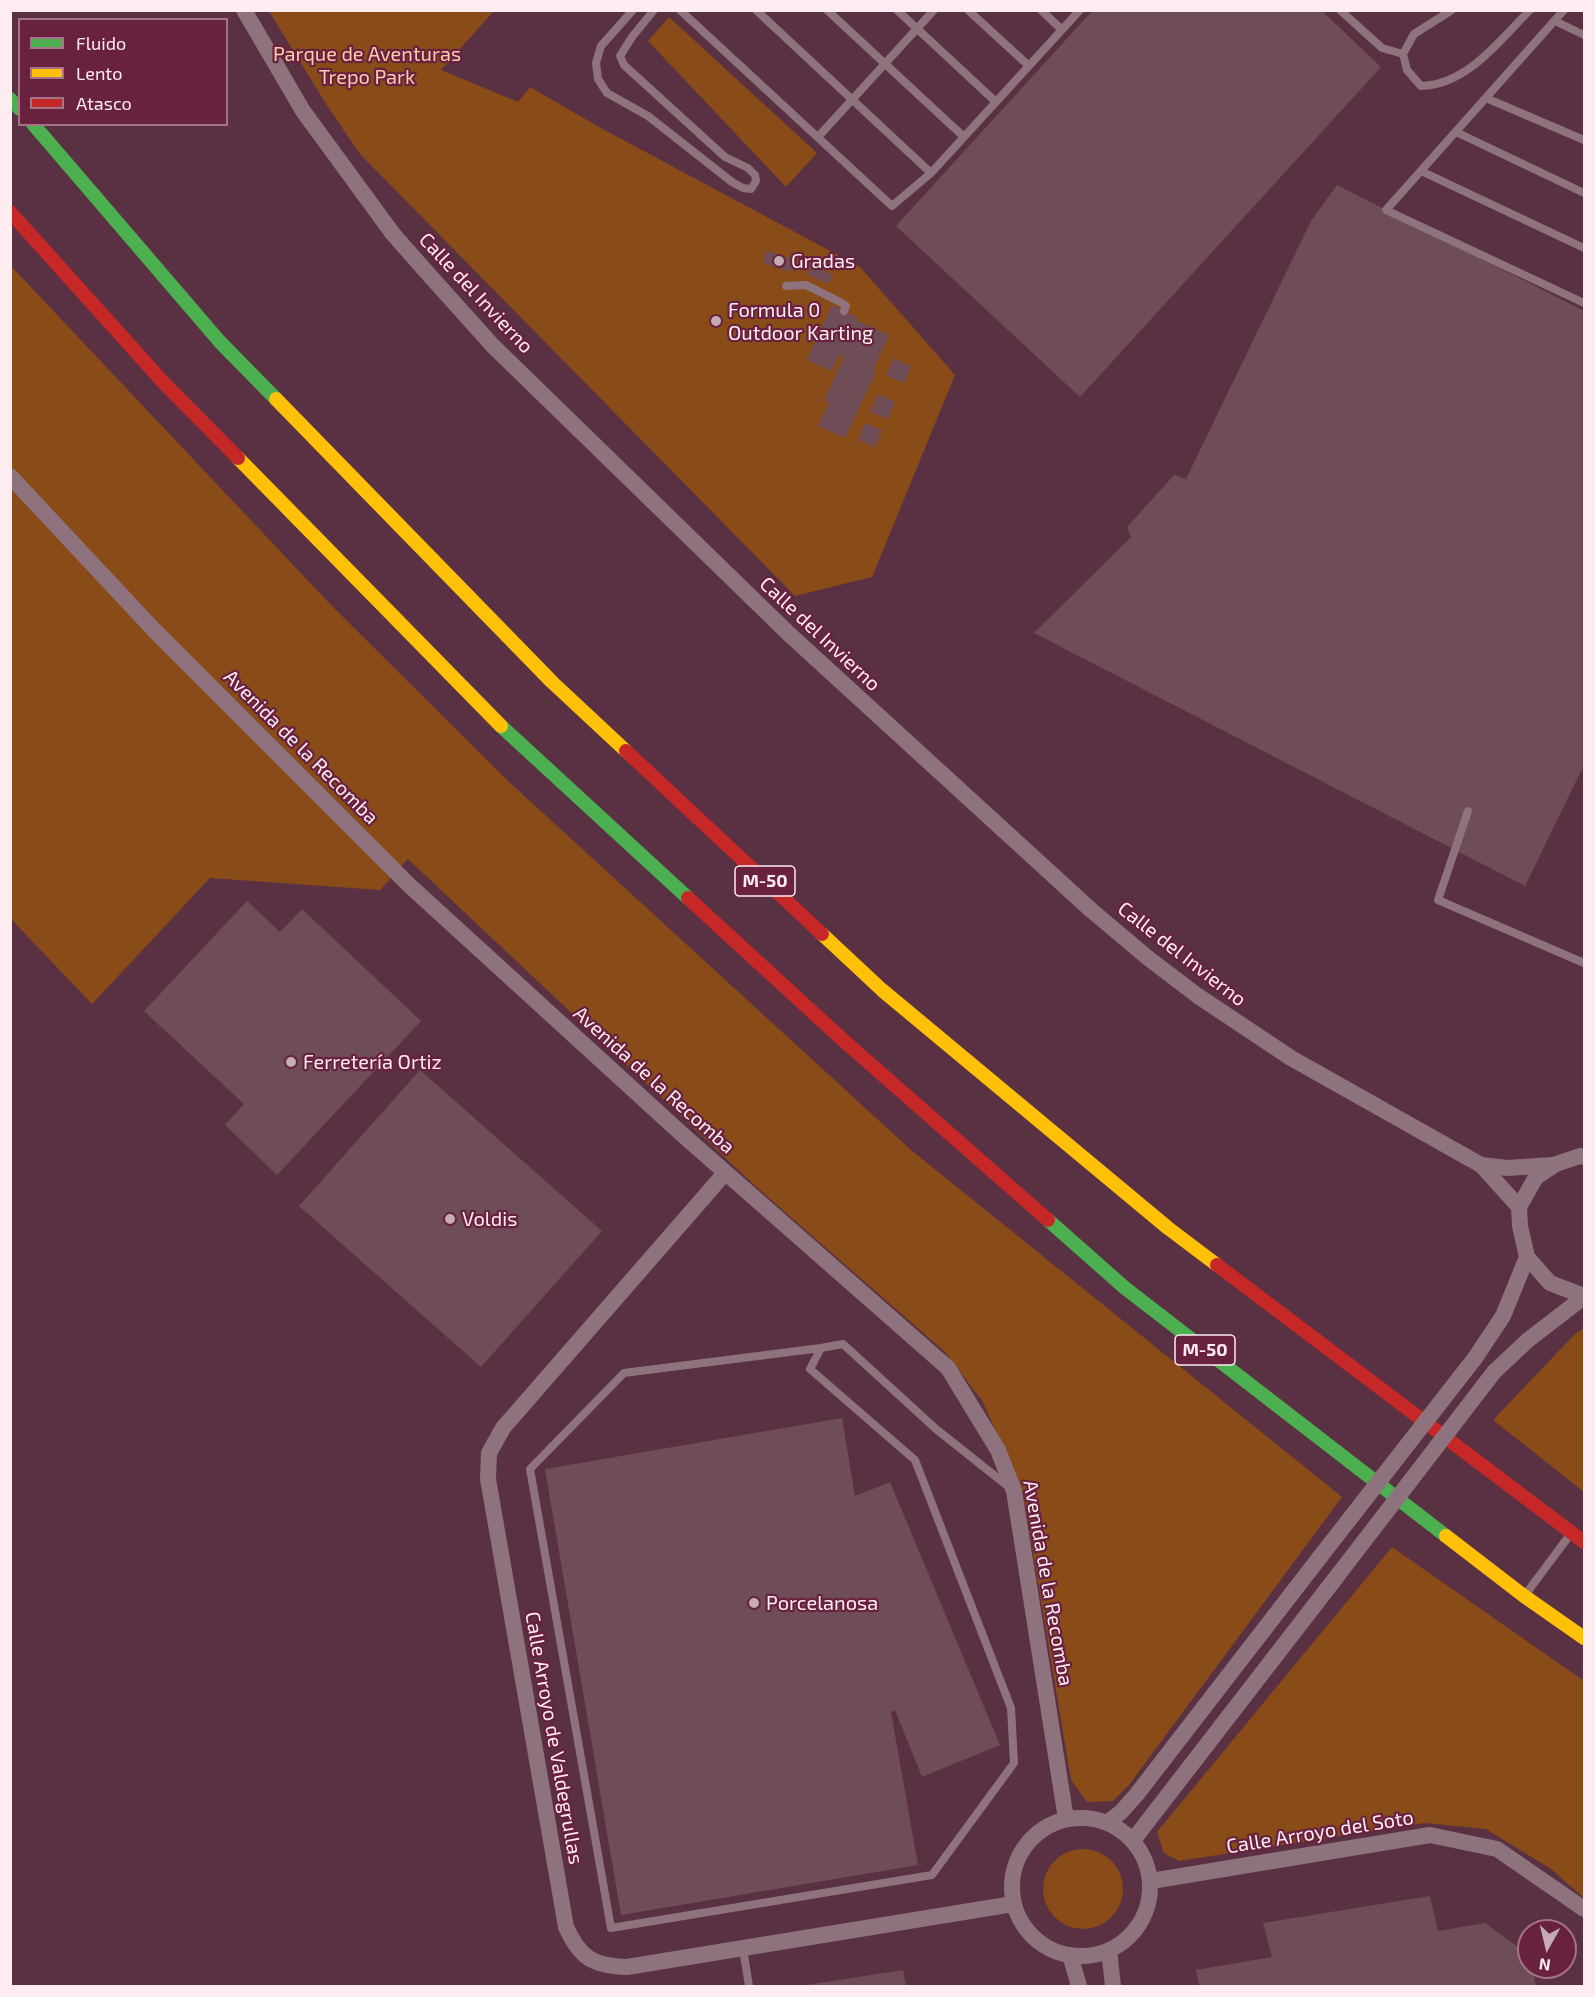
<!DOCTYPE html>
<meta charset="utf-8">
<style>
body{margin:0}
#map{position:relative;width:1595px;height:1997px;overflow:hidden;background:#593142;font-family:"Exo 2",sans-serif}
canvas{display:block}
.frame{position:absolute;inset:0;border:12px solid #feecf1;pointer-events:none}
.legend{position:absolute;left:18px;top:18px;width:210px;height:108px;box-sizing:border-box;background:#692140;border:2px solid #a57287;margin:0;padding:8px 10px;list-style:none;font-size:18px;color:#feecf1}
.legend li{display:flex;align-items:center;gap:12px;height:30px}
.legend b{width:30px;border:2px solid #a57287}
.north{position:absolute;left:1517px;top:1919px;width:60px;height:60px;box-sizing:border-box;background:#692140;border:2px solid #a57287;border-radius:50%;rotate:188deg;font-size:16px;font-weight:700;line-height:24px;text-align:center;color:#feecf1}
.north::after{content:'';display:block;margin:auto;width:21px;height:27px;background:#c4abb4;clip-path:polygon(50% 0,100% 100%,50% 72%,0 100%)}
</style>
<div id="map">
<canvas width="1595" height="1997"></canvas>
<div class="frame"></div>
<ul class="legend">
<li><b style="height:8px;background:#4caf50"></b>Fluido</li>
<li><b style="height:8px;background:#ffc107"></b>Lento</li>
<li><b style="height:8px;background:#c62828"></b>Atasco</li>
</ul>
<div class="north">N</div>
</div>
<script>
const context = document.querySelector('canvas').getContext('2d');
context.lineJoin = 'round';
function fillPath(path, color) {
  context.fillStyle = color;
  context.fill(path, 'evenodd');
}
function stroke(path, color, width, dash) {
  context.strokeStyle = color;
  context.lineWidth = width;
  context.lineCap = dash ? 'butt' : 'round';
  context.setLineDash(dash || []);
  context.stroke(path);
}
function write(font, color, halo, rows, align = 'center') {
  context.font = font + ' "Exo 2",sans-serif';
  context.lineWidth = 4.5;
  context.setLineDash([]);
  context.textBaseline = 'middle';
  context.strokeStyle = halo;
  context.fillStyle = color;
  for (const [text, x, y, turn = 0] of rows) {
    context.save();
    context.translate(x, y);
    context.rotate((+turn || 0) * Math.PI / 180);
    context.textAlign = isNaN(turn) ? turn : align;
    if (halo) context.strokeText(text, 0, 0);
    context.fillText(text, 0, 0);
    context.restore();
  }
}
fillPath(new Path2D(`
 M269 11H494L441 70 518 102 530 87 599 127 860 267 955 375 872 577 795 596 360 154 326 104Z
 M669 17 817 153 786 187 648 41Z
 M10 265 330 604 507 780 911 1150 1342 1497 1129 1785 1113 1801 1087 1802 1071 1780 1023 1493 983 1402 945 1352 753 1184 408 859 380 890 210 878 92 1004 11 919Z
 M1584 1328V1492L1493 1420 1574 1335Z
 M1392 1547 1584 1681V1898L1551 1869 1486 1829 1425 1823 1179 1861 1164 1853 1157 1832Z
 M1043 1889a40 40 0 1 1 80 0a40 40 0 1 1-80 0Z`), '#894b18');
fillPath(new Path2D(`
 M1093 10H1321L1381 67 1080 397 896 226Z
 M1337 185 1584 311V765L1525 886 1034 633 1131 537 1127 527 1174 475 1186 479 1311 221Z
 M766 251 795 260 791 272 763 263Z
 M812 264 833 275 828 284 807 274Z
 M832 305 857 317 856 320 889 335 873 371 876 372 845 438 818 426 829 403 824 401 844 357 839 355 832 371 807 360Z
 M894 358 911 366 904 383 886 375Z
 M878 394 895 402 887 419 870 411Z
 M865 423 882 430 875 447 858 440Z
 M247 901 280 932 302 909 421 1021 277 1175 225 1125 244 1104 144 1011Z
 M420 1070 602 1231 481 1367 299 1206Z
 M842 1418 855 1496 890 1482 1000 1745 922 1777 895 1710 891 1712 918 1865 621 1915 545 1469Z
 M1430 1896 1438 1931 1485 1923 1529 1955V1967H1532L1536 1986H1199L1196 1970 1272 1957 1263 1923Z
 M903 1970 906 1986H806V1985Z`), '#6e4d56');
stroke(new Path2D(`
 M633 10 601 46 596 63 598 79 607 93 648 116 732 182 743 188 751 189 756 181 755 175 748 168 725 157 624 65 620 56 632 37 654 10
 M680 10 892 206 931 173 1080 10
 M756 10 931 173
 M827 10 964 137
 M897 10 996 102
 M968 10 1029 66
 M1041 10 1062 30
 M1340 10 1382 48 1403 54
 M1452 10 1414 34 1403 54 1407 70 1421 86C1467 85 1499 41 1530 10
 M1564 10 1386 210 1584 303
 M1555 21 1584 35
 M1486 98 1584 140
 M1456 132 1584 193
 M818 137 934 10
 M1421 171 1584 248
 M786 286 806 285 842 303 846 306 844 311
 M1468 811 1438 900 1584 963
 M821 1348 624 1373 530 1469 611 1928 932 1875 1014 1763 1011 1708 915 1460 810 1369 821 1348 843 1344 936 1429 1009 1487
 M1528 1591 1569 1536
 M743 1949 749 1986`), '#8e727d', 8);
stroke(new Path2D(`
 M244 10 303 111 393 234 431 277 493 346 789 634 1091 910 1148 958 1198 996 1291 1058 1481 1165 1519 1207
 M10 476 154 630 409 885 684 1136 948 1368 998 1450 1014 1491 1066 1819
 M1584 1157 1580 1156 1556 1164 1536 1177 1519 1207 1520 1226 1527 1257 1550 1283 1584 1296
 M1481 1165 1508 1168 1552 1165
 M725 1173 503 1428 489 1453 488 1479 566 1927C580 1958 593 1966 627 1967L1013 1904
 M1475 1358 1503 1316 1527 1257
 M1494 1372 1528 1340 1584 1297
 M1012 1887a69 69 0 1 1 138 0a69 69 0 1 1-138 0Z
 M1108 1822 1121 1812 1137 1794 1320 1557
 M1134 1839 1338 1575
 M1151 1881 1430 1835 1497 1849 1584 1909
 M1109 1950 1113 1986
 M1070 1955 1079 1986`), '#8e727d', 16);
stroke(new Path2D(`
 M10 99 20 109
 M33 124 220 342 276 399
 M501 726 688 898
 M1048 1220 1125 1288 1446 1536`), '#4caf50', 14);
stroke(new Path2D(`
 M276 399 552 682 626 751
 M238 458 501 726
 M822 934 882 990 1168 1228 1217 1265
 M1446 1536 1524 1596 1584 1638`), '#ffc107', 14);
stroke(new Path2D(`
 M10 212 163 382 238 458
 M626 751 822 934
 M688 898 843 1040 1048 1220
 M1217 1265 1584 1542`), '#c62828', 14);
stroke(new Path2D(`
 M1320 1557 1475 1358
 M1338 1575 1494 1372`), '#8e727d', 16);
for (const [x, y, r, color] of [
 [779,261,6,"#c4abb4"],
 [716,321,6,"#c4abb4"],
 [291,1062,6,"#c4abb4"],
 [450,1219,6,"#c4abb4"],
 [754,1603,6,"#c4abb4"]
]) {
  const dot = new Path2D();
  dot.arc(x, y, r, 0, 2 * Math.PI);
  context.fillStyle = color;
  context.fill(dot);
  stroke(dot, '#692140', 2);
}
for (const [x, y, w] of [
 [765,881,60],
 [1205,1350,60]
]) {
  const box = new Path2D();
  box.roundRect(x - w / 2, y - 15, w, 30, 4.5);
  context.fillStyle = '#692140';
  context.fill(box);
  stroke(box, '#feecf1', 1.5);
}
write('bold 18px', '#feecf1', null, [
 ["M-50",765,881],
 ["M-50",1205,1350]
]);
write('20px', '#feceab', '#692140', [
 ["Parque de Aventuras",367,54],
 ["Trepo Park",367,77]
]);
write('20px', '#feecf1', '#692140', [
 ["Gradas",791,261],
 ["Formula 0",728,310],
 ["Outdoor Karting",728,333],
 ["Ferretería Ortiz",303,1062],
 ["Voldis",462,1219],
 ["Porcelanosa",766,1603]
], 'left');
write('20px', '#feecf1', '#692140', [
 ["Calle del Invierno",476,293,47],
 ["Calle del Invierno",820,634,43],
 ["Avenida de la Recomba",301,747,45],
 ["Calle del Invierno",1182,954,38],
 ["Avenida de la Recomba",654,1080,42],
 ["Avenida de la Recomba",1048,1583,80],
 ["Calle Arroyo de Valdegrullas",554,1738,80],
 ["Calle Arroyo del Soto",1320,1832,-9]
]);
</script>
